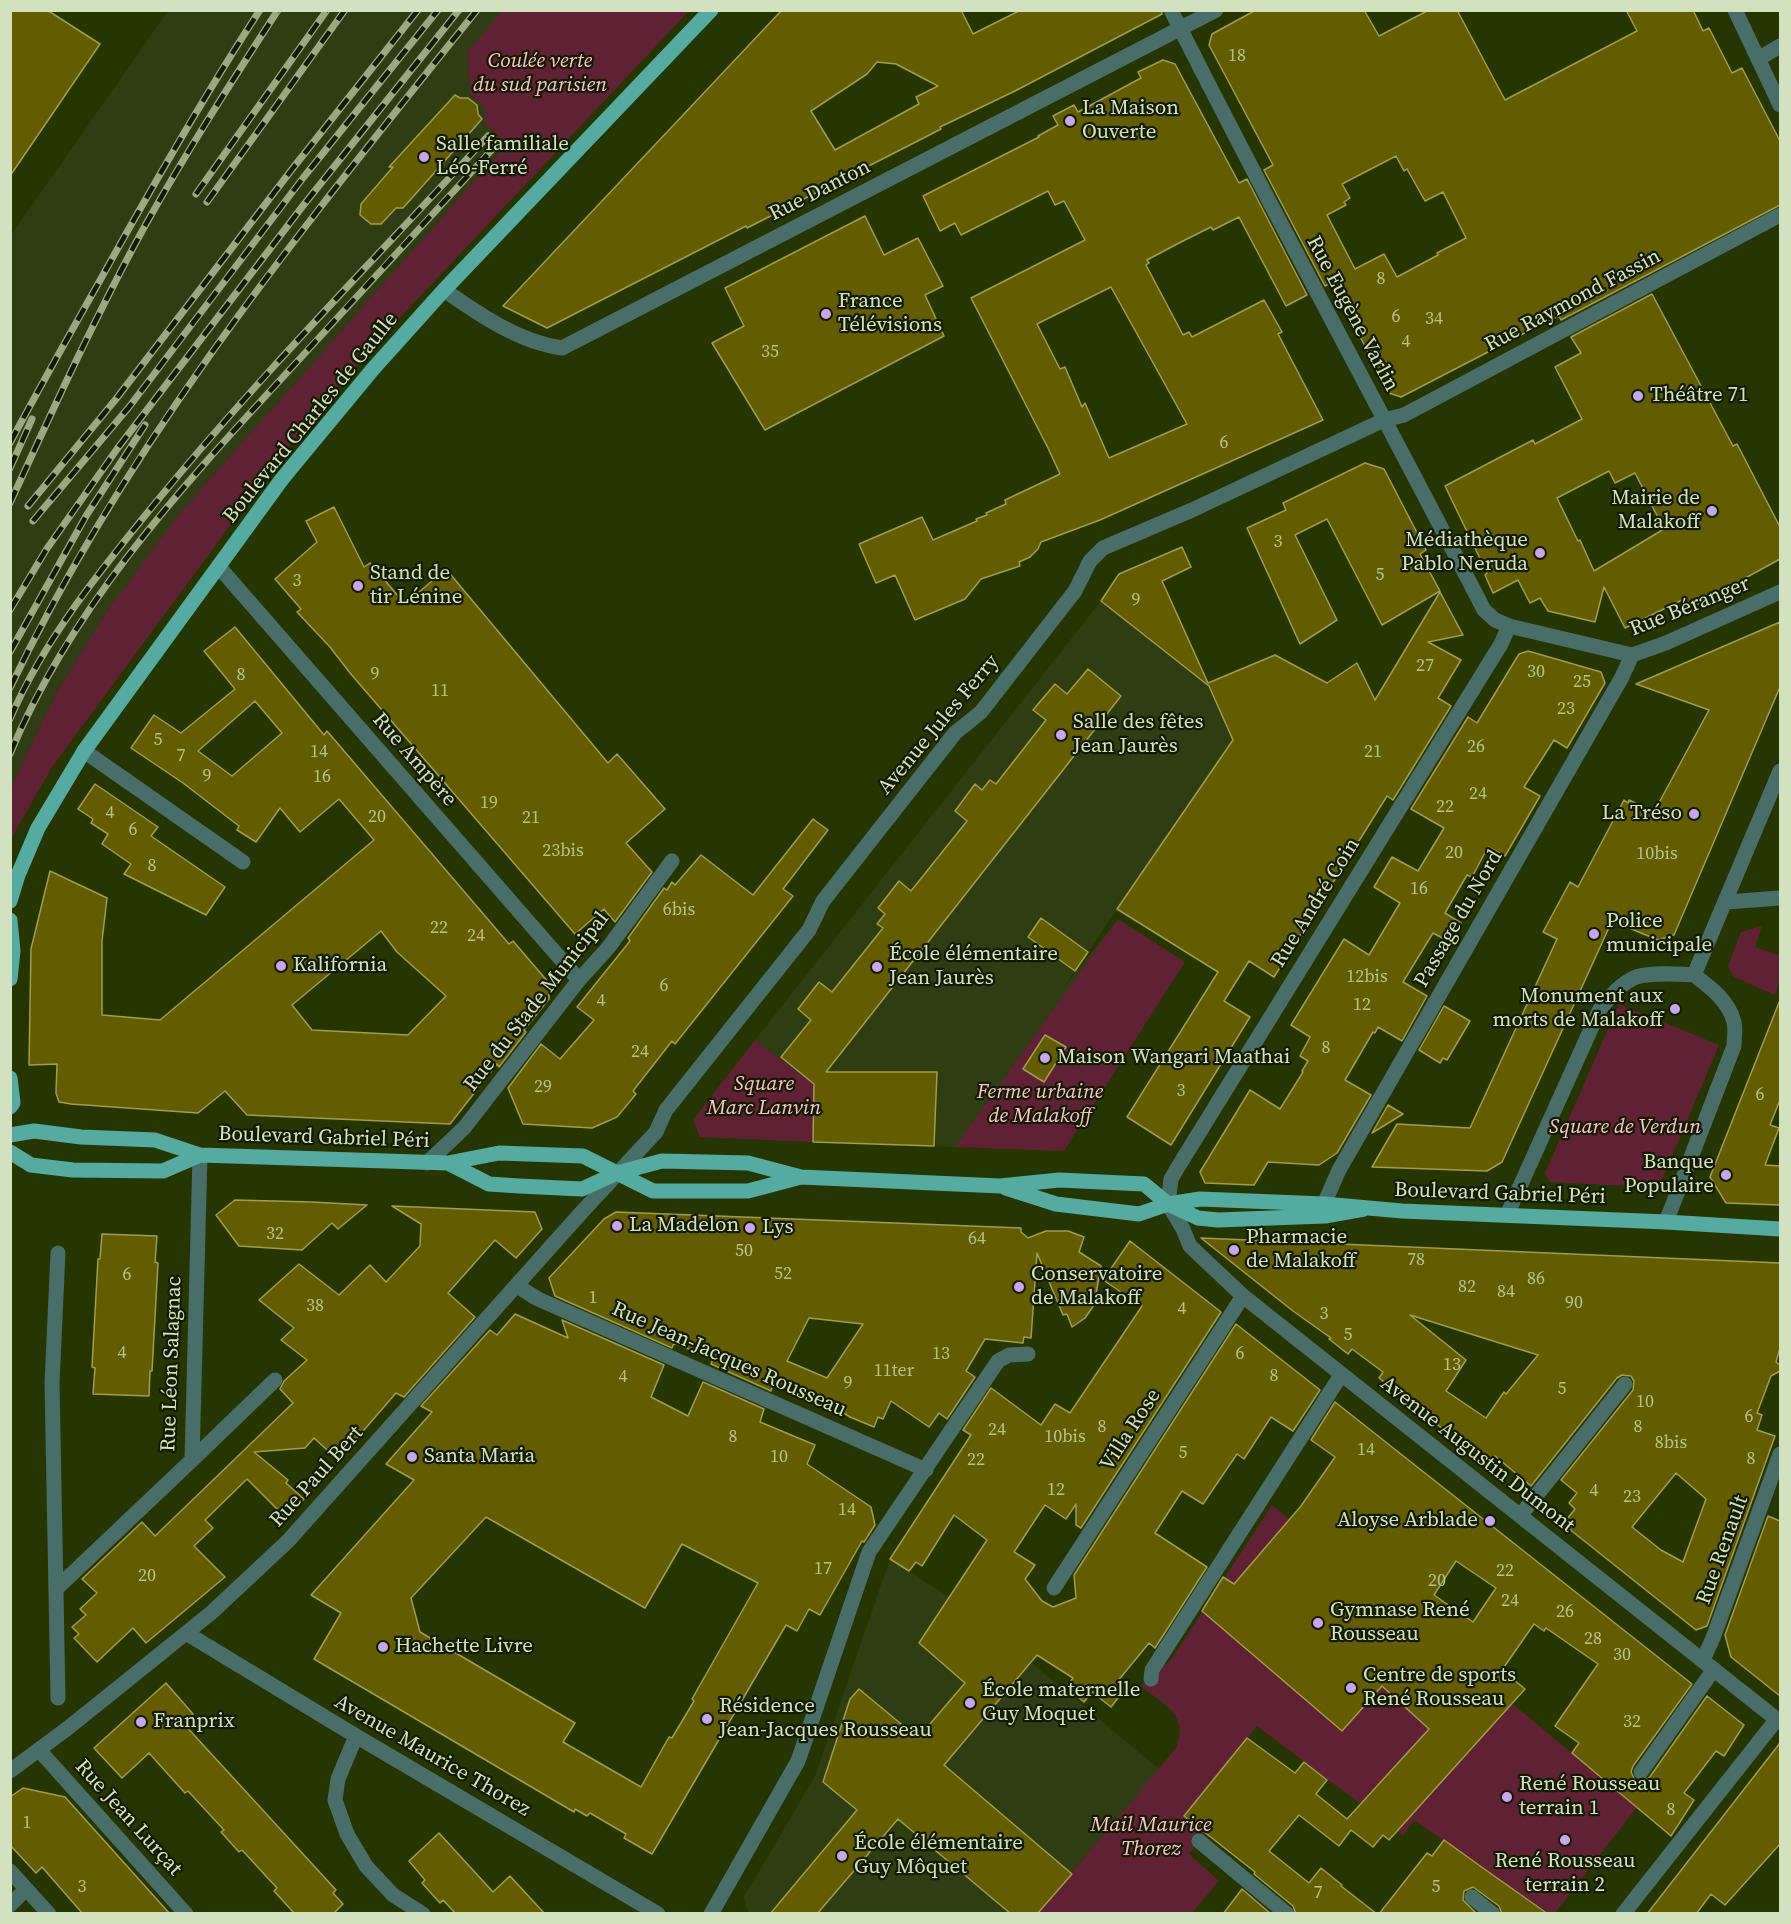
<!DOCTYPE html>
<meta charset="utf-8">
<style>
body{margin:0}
#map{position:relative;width:1791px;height:1924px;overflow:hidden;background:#263600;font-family:"Source Serif 4",serif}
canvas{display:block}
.frame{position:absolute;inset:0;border:12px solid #d3e2be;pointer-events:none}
</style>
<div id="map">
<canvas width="1791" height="1924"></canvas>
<div class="frame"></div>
</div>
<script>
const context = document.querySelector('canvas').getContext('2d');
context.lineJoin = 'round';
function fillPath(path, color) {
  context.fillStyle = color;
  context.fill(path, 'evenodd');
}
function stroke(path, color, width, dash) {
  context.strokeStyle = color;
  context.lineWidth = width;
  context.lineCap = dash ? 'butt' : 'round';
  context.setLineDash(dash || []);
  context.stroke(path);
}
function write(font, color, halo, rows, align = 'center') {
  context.font = font + ' "Source Serif 4",serif';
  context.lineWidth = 4.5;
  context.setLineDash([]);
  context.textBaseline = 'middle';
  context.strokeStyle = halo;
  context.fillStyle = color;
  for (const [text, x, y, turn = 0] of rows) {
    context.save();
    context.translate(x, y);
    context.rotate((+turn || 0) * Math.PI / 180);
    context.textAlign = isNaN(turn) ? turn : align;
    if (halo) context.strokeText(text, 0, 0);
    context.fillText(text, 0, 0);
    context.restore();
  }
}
fillPath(new Path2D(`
 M168 11H503L468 51 470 94 485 108V123L507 144 180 513 107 611 58 690 11 787V235Z
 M1101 601 1207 683 1233 740 1062 990 1118 919 955 1147 813 1142 814 1084 755 1040Z
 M890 1559 1006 1634 1003 1639 1159 1769 1037 1913H748L744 1897 815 1776Z`), '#2f3d13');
fillPath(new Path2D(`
 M503 10 689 11 377 342 300 431 52 767 11 839V787L58 690 107 611 180 513 507 144 485 123V108L470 94 468 51Z
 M1118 919 1185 962 1064 1151 955 1147Z
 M1762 926 1755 947 1780 956V980L1775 995 1734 977 1728 966 1741 932Z
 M1619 1004 1719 1045 1661 1182 1649 1187 1550 1182 1545 1173Z
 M755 1040 814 1084 813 1142 700 1137 693 1120Z
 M1272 1505 1637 1807 1555 1913H1548L1414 1820 1403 1836 1257 1726 1185 1816 1205 1833 1189 1854 1219 1881 1192 1913 1037 1914 1176 1748C1190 1714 1163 1704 1140 1686L1171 1660Z`), '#612134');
const building = new Path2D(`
 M10 10H47L100 44 10 176Z
 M782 10H961L973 34 1021 10H1161L1162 14 1015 91 940 127 941 129 904 148 747 228 746 226 547 328 503 306ZM877 62 896 64 938 86 916 97 919 104 835 150 811 111 867 74Z
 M1256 10H1364L1379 36 1429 10H1457L1505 100 1637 31 1626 10H1693L1703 31 1709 28 1732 73 1742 68 1780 141V205L1561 320 1559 316 1546 322 1401 397 1389 393 1332 282 1325 286 1264 170 1273 165 1209 45 1212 34ZM1396 156 1404 171 1407 169 1425 201 1443 192 1466 238 1437 253 1438 255 1397 277 1384 254 1355 269 1327 215 1346 205 1344 202 1350 198 1342 184Z
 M1163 60 1175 64 1239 183 1247 179 1307 295 1286 306 1239 217 1213 230 1211 227 1179 243 1147 260 1149 263 1146 265 1183 335 1189 332 1192 337 1264 300 1282 332 1278 334 1323 420 1100 520 1041 542 1038 549 1030 557 1019 562 1020 566 981 579 965 599 915 620 895 575 876 583 859 544 922 517 933 540 977 521 976 519 987 515 986 513 1006 504 1005 500 1060 474 1048 448 971 298 1085 240 1064 201 1055 205 1048 191 961 235 955 223 940 231 923 196 1039 137 1038 136 1058 125 1053 116 1074 105 1078 112 1141 78 1138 72ZM1111 287 1187 424 1109 458 1085 403 1082 407 1065 367 1060 369 1037 324Z
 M455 95 460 98H468L477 105 478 114 482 119 403 208H396L381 224H371L360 215 361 204 393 167H389Z
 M865 216 884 255 918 238 943 286 925 295 944 336 765 430 712 343 744 326 725 288Z
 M1652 294 1733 446 1737 444 1780 527V559L1687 610 1682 600 1625 628 1604 587 1595 622 1548 611 1540 598 1530 603 1518 580 1493 593 1485 575 1487 573 1445 486 1533 440 1535 444 1582 419 1555 367 1581 353 1571 337ZM1609 471 1615 483 1635 473 1664 529 1594 571 1580 540 1578 541 1557 498Z
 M1365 463 1384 469 1426 550 1420 554 1440 591 1382 625 1327 519 1295 535 1337 620 1300 644 1247 528 1286 510 1283 503Z
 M334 507 364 567 370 563 405 604 446 569 608 763 617 754 665 809 626 843 652 872 615 922 604 909 575 934 350 673 330 647 297 612 301 609 275 579 317 542 306 521Z
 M1182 547 1191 567 1162 581 1208 683 1275 655 1327 683 1357 663 1375 700 1440 592 1463 635 1428 642 1461 660 1438 698 1451 706 1393 800 1387 796 1274 977 1249 961 1224 1001 1250 1017 1171 1145 1127 1117 1218 972 1117 909 1233 740 1209 686 1101 601 1119 574Z
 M1780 622V687L1674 935 1658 940 1612 921 1502 1162 1487 1171 1372 1167 1397 1124 1470 1128 1557 939 1543 932 1570 882 1578 887 1624 800 1628 803 1629 800 1654 812 1709 710 1636 684Z
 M235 627 324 735 327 731 509 944 513 941 549 983V999L524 1030 526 1032 499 1067 497 1064 450 1124 247 1115 225 1091 198 1113 71 1104 59 1102 56 1093 57 1064 29 1065 31 949 50 871 107 898 102 941V1015L160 1020 374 840 339 799 300 832 280 808 256 842 237 830 239 826 183 783 131 748 154 715 181 733 235 689 204 651ZM255 701 282 733 232 776 198 751ZM381 931 397 952 446 996 408 1035 312 1030 292 1005Z
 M1528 651 1601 672 1605 683 1567 748 1554 740 1524 787 1540 796 1505 856 1488 847 1472 877 1467 875 1445 913 1461 923 1450 942 1433 933 1403 982 1427 996 1402 1041 1378 1027 1375 1033 1373 1032 1345 1080 1371 1095 1337 1153 1319 1165 1268 1162 1254 1185 1205 1183 1200 1172 1250 1090 1280 1109 1303 1072 1302 1071 1308 1061 1300 1056 1310 1037 1291 1025 1344 939 1369 955 1400 903 1374 887 1392 857 1418 871 1444 828 1411 809 1468 717 1477 723 1519 654Z
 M1088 669 1121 696 826 1072H937L934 1146 813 1142 814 1084 781 1057 811 1020 798 1009 819 982 832 992 883 928 877 924 885 914 878 908 899 881 911 891 967 821 955 811 975 784 982 790 990 780 996 784 1046 720 1033 710 1055 684 1067 694Z
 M95 784 158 827 151 836 225 887 206 915 124 874 131 864 102 844 108 834 91 823 93 819 78 809Z
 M813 819 828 830 783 889 793 896 675 1044 672 1041 633 1091 636 1094 617 1117 592 1128 523 1124 508 1088 541 1044 560 1059 594 1020 577 1007 630 941 628 938 664 888 667 890 672 882 675 885 701 855 753 895Z
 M1041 918 1088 952 1075 971 1028 937Z
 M1780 1000V1100L1770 1125 1779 1128 1765 1165 1780 1166V1205L1726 1203 1710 1177Z
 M1444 1006 1470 1021 1447 1060 1443 1058 1440 1063 1419 1050Z
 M1045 1035 1066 1047 1044 1082 1023 1069Z
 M1388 1105 1403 1114 1372 1133Z
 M235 1200 312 1202 367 1205 338 1229 332 1223 302 1250 239 1246 216 1215Z
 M392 1206 535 1212 542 1229 516 1258 495 1240 448 1293 475 1317 404 1397 396 1393 338 1460 314 1438 305 1448 254 1452 288 1480 286 1483 304 1499 286 1518 247 1479 205 1520 213 1528 194 1546 225 1577 146 1643 133 1628 97 1662 74 1638 79 1634 72 1627 86 1615 80 1609 97 1593 82 1579 142 1522 155 1536 293 1403 280 1389 284 1381 307 1360 281 1340 294 1328 259 1300 299 1264 339 1295 370 1265 386 1282 420 1246 421 1224Z
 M616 1212 1021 1228V1232L1028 1238 1046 1231H1068L1084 1237 1079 1252 1101 1266 1094 1305 1085 1318 1072 1327 1067 1314 1063 1315 1037 1253 1031 1338 1024 1337 1023 1343 985 1339 966 1371 975 1377 947 1419 939 1413 929 1427 891 1401 883 1419 878 1417 874 1427 850 1417 815 1395 811 1400 773 1384 771 1391 711 1364 713 1359 674 1343 672 1348 555 1296 549 1278 604 1219ZM809 1318 863 1324 827 1378 787 1361Z
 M102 1234 157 1236 155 1262 158 1263 152 1371H150L149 1396 93 1394 95 1368 92 1367 98 1259H100Z
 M1201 1238 1780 1263V1348L1776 1362 1780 1365V1371L1771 1376 1757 1413 1762 1415 1757 1430 1775 1436 1707 1626 1696 1630 1563 1524 1575 1509 1569 1503 1577 1493 1561 1480 1633 1390 1634 1381 1631 1376 1622 1375 1617 1378 1531 1486 1495 1456 1488 1465 1379 1378 1383 1372 1352 1349 1348 1354 1329 1339 1331 1338 1293 1311ZM1410 1315 1538 1355 1506 1394 1504 1392 1486 1418 1446 1391 1466 1360ZM1676 1473 1706 1499 1683 1562 1661 1550 1632 1527Z
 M1130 1241 1221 1312 1081 1528 1076 1525V1504L1066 1519 1045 1505 1014 1552 1035 1565 1025 1579 1042 1601 1053 1607 1076 1598 1074 1575 1236 1324 1320 1390 1293 1431 1271 1417 1244 1459 1237 1454 1203 1504 1182 1491 1155 1533 1207 1567 1155 1648 1149 1643 1117 1682 1125 1689 1111 1707 1092 1692 1084 1702 1066 1687 1073 1678 1037 1655 944 1765 1072 1874 1037 1914H1011L898 1819 817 1914H770L857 1810 823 1782 850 1699 859 1689 918 1738 965 1683 919 1643 987 1540 954 1515 922 1566 916 1562 909 1571 890 1559 971 1435 963 1430 991 1388 1041 1425 1055 1404 1070 1413 1142 1306 1103 1280Z
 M515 1314 568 1338 562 1320 664 1365 651 1397 688 1416 703 1382 764 1409 760 1422 815 1445 807 1464 871 1507 875 1525 864 1542 862 1541 820 1615 809 1609 797 1631 786 1625 652 1854 624 1838 626 1834 590 1813 587 1816 575 1809 574 1812 314 1659 341 1613 311 1595 414 1480 386 1464 432 1412 421 1406 490 1330 497 1335ZM486 1517 645 1608 682 1544 758 1583 692 1699 694 1701 672 1738 669 1737 641 1787 563 1742 575 1723 420 1632 411 1598Z
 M1335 1402 1692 1684 1633 1766 1631 1772 1635 1780 1641 1782 1649 1778 1707 1696 1744 1725 1724 1756 1716 1751 1684 1793 1694 1800 1671 1836 1572 1753 1579 1743 1555 1726 1598 1664 1546 1628 1544 1631 1534 1624 1502 1670 1525 1689 1389 1840 1383 1835 1373 1847 1351 1830 1339 1846 1299 1815 1269 1851 1309 1883 1321 1868 1342 1885 1341 1886 1377 1914H1296L1293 1906 1254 1874 1255 1872 1184 1816 1247 1738 1295 1773 1304 1762 1327 1780 1316 1794 1347 1819 1429 1729 1382 1686 1342 1731 1202 1611 1223 1577 1234 1584 1301 1506 1335 1457 1311 1440ZM1456 1561 1496 1588 1473 1622 1434 1595Z
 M1768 1516 1780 1521V1696L1731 1657 1725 1635Z
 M166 1683 193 1714 183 1723 336 1890 333 1893 343 1904 333 1914H295L274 1891 277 1888 242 1850 239 1852 221 1832 224 1830 188 1791 185 1793 149 1753 122 1778 94 1748Z
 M1780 1743V1844L1725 1905 1711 1894 1696 1914H1647Z
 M23 1788 65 1797 170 1914H83L42 1867 36 1873 10 1845V1797Z
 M439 1833 493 1892 510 1876 545 1914H456L443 1900 440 1903 422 1883 425 1880 409 1861Z
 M1444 1840 1490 1873 1548 1914H1502L1499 1906 1473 1887 1464 1891 1463 1900 1477 1914H1379L1427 1853 1432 1856Z
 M1242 1889 1271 1914H1223Z`);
fillPath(building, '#645d00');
stroke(building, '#a29c4e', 1.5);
stroke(new Path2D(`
 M1171 10C1272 212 1381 410 1484 610L1495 620 1509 626 1632 655 1666 643 1780 592
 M1735 10 1780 105
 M1758 59 1780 46
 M444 290C480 315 519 342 562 348L1216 10
 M219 567 579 980
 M1509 626 1501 644 1178 1167 1171 1179 1168 1204 1183 1229 1190 1246 1243 1296 1780 1722
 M84 751 243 862
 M1726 902 1780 898
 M1694 975 1780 771
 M427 1163 464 1128 579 980 608 948 672 861
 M1324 1204 1339 1170 1622 677 1632 655
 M1507 1215 1600 1009C1610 997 1621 983 1636 977 1652 972 1678 974 1694 975
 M1666 1222 1734 1046C1734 1038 1736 1029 1734 1022 1729 1001 1710 987 1694 975
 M517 1286 538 1299 926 1470
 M192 1460 275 1380
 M1520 1516 1625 1384
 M1054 1588 1243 1296
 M56 1589 192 1460 200 1155
 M186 1633 356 1736 658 1914
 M1703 1660 1713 1638 1780 1454
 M1151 1679 1152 1670 1341 1375
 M58 1698 52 1383 58 1253
 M356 1736 338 1779 335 1800 347 1834 366 1866 393 1895 423 1914
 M39 1750 186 1914
 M10 1771 68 1728 211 1613 288 1541 580 1214 656 1132 666 1110 809 930 823 901 955 733 981 712 1075 591 1090 561 1103 548 1192 510 1384 420 1404 415 1780 215
 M1641 1772 1714 1669
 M1199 1841 1287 1914
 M10 1871 49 1914
 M1472 1897 1493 1914
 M10 1905 26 1889
 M711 1914 798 1761 869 1552 998 1361 1009 1355 1028 1354
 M1623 1914 1777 1719`), '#476e69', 15);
stroke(new Path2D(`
 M10 901 18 875 38 828 84 751 282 479 373 369 444 290 711 10
 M10 920 13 951 10 979
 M10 1078 13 1103 10 1107
 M10 1135 34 1131 81 1137 155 1140 200 1155 448 1163 499 1153 583 1156 653 1191H748L801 1177
 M10 1152 31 1165 73 1170 163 1171 200 1155
 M448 1163 489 1184 519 1186 582 1189 617 1173 662 1161 748 1163 801 1177 1000 1186 1059 1180 1144 1184 1168 1204 1198 1218 1218 1220 1325 1216 1364 1209
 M1006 1188 1056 1204 1139 1214 1168 1204 1200 1199 1324 1204 1402 1211 1666 1222 1780 1229`), '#54aba1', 15);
const rail = new Path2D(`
 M196 194 327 10
 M207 202 345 10
 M10 443C45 377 82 313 118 248 163 168 209 88 260 10
 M10 468 32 419
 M10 503C53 409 96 315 146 224 187 151 232 81 278 10
 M28 506 116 399 293 168 418 10
 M33 521 129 407 303 178 438 10
 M10 610 46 550 117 449 302 207 459 10
 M10 652 86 516 145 425
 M10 688C129 438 306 224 477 10
 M10 719C44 639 103 567 157 501 261 374 377 257 488 136
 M10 754C70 609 178 491 283 377 355 298 427 220 499 142`);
stroke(rail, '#9aa97f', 7);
stroke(rail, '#121b01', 4.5, [14]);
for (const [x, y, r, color] of [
 [1070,121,6,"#c8a6ef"],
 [424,157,6,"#c8a6ef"],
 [826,314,6,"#c8a6ef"],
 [1638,396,6,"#c8a6ef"],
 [1712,511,6,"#c8a6ef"],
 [1540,553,6,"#c8a6ef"],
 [358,586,6,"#c8a6ef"],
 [1061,735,6,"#c8a6ef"],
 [1694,814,6,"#c8a6ef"],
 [1594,934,6,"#c8a6ef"],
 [281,966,6,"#c8a6ef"],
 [877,967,6,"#c8a6ef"],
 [1675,1009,6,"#c8a6ef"],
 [1045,1058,6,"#c8a6ef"],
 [1726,1175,6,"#c8a6ef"],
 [617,1226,6,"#c8a6ef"],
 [750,1228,6,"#c8a6ef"],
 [1234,1250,6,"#c8a6ef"],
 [1019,1287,6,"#c8a6ef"],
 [412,1457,6,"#c8a6ef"],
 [1490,1521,6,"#c8a6ef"],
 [1318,1623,6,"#c8a6ef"],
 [383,1647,6,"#c8a6ef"],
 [1351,1688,6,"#c8a6ef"],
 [970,1703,6,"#c8a6ef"],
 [707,1719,6,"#c8a6ef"],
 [141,1722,6,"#c8a6ef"],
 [1507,1797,6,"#c8a6ef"],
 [1565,1840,6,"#c8a6ef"],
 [842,1856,6,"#c8a6ef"]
]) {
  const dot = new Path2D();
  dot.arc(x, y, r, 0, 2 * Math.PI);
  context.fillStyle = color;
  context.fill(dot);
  stroke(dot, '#121b01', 2);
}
write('18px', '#b7c18e', null, [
 ["18",1237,56],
 ["8",1381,279],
 ["6",1396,317],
 ["34",1434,319],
 ["4",1406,342],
 ["35",770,352],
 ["6",1224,443],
 ["3",1278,542],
 ["5",1380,575],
 ["3",297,581],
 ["9",1136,600],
 ["27",1425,666],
 ["30",1536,672],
 ["9",375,674],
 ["8",241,675],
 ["25",1582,682],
 ["11",440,691],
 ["23",1566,709],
 ["5",158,740],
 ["26",1476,747],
 ["14",319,752],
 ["21",1373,752],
 ["7",181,756],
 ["9",207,776],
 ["16",322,777],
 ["24",1478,794],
 ["19",489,803],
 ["22",1445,807],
 ["4",110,813],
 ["20",377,817],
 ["21",531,818],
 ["6",133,830],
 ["23bis",563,851],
 ["20",1454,853],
 ["10bis",1657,854],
 ["8",152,866],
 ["16",1419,889],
 ["6bis",679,910],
 ["22",439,928],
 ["24",476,936],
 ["12bis",1367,977],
 ["6",664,986],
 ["4",601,1001],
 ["12",1362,1005],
 ["8",1326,1048],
 ["24",640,1052],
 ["29",543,1087],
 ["3",1181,1091],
 ["6",1760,1095],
 ["32",275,1234],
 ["64",977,1239],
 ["50",744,1251],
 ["78",1416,1260],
 ["52",783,1274],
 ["6",127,1275],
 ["86",1536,1279],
 ["82",1467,1287],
 ["84",1506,1292],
 ["1",593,1298],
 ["90",1574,1303],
 ["38",315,1306],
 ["4",1182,1309],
 ["3",1324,1314],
 ["5",1348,1335],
 ["4",122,1353],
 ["13",941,1354],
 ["6",1240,1354],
 ["13",1452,1365],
 ["11ter",894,1371],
 ["8",1274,1376],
 ["4",623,1377],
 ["9",848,1383],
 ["5",1562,1389],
 ["10",1645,1402],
 ["6",1749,1417],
 ["8",1102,1427],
 ["8",1638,1427],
 ["24",997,1430],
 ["8",733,1437],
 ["10bis",1065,1437],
 ["8bis",1671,1443],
 ["14",1366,1450],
 ["5",1183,1453],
 ["10",779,1457],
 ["8",1751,1459],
 ["22",976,1460],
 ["12",1056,1490],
 ["4",1594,1491],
 ["23",1632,1497],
 ["14",847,1510],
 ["17",823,1569],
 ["22",1505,1571],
 ["20",147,1576],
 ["20",1437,1581],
 ["24",1510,1601],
 ["26",1565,1612],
 ["28",1593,1639],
 ["30",1622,1655],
 ["32",1632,1722],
 ["8",1671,1810],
 ["1",27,1823],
 ["3",82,1887],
 ["5",1436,1887],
 ["7",1318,1893]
]);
write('italic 21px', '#fac2cd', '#121b01', [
 ["Coulée verte",540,62],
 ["du sud parisien",540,86],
 ["Square",764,1085],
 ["Marc Lanvin",764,1109],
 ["Ferme urbaine",1040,1093],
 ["de Malakoff",1040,1117],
 ["Square de Verdun",1625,1128],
 ["Mail Maurice",1151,1826],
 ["Thorez",1151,1850]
]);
write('21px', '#d3e2be', '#121b01', [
 ["La Maison",1082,109],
 ["Ouverte",1082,133],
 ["Salle familiale",436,145],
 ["Léo-Ferré",436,169],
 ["France",838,302],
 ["Télévisions",838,326],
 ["Théâtre 71",1650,396],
 ["Mairie de",1700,499,"right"],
 ["Malakoff",1700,523,"right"],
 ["Médiathèque",1528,541,"right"],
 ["Pablo Neruda",1528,565,"right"],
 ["Stand de",370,574],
 ["tir Lénine",370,598],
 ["Salle des fêtes",1073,723],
 ["Jean Jaurès",1073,747],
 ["La Tréso",1682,814,"right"],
 ["Police",1606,922],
 ["municipale",1606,946],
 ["École élémentaire",889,955],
 ["Jean Jaurès",889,979],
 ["Kalifornia",293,966],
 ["Monument aux",1663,997,"right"],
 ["morts de Malakoff",1663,1021,"right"],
 ["Maison Wangari Maathai",1057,1058],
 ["Banque",1714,1163,"right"],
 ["Populaire",1714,1187,"right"],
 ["La Madelon",629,1226],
 ["Lys",762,1228],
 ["Pharmacie",1246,1238],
 ["de Malakoff",1246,1262],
 ["Conservatoire",1031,1275],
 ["de Malakoff",1031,1299],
 ["Santa Maria",424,1457],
 ["Aloyse Arblade",1478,1521,"right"],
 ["Gymnase René",1330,1611],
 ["Rousseau",1330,1635],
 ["Hachette Livre",395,1647],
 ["Centre de sports",1363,1676],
 ["René Rousseau",1363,1700],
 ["École maternelle",982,1691],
 ["Guy Moquet",982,1715],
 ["Résidence",719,1707],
 ["Jean-Jacques Rousseau",719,1731],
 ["Franprix",153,1722],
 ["René Rousseau",1519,1785],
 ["terrain 1",1519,1809],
 ["École élémentaire",854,1844],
 ["Guy Môquet",854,1868],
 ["René Rousseau",1565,1862,"center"],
 ["terrain 2",1565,1886,"center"]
], 'left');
write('21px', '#d3e2be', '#121b01', [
 ["Rue Danton",820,191,-27],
 ["Rue Raymond Fassin",1573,301,-28],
 ["Rue Eugène Varlin",1352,314,62],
 ["Boulevard Charles de Gaulle",311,418,-51],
 ["Rue Béranger",1690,607,-22],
 ["Avenue Jules Ferry",939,725,-50],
 ["Rue Ampère",414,760,49],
 ["Rue André Coin",1316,903,-58],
 ["Passage du Nord",1459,919,-60],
 ["Rue du Stade Municipal",537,1002,-52],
 ["Boulevard Gabriel Péri",324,1138,2],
 ["Boulevard Gabriel Péri",1500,1194,2],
 ["Rue Jean-Jacques Rousseau",729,1360,24],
 ["Rue Léon Salagnac",172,1364,-88],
 ["Villa Rose",1131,1430,-57],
 ["Avenue Augustin Dumont",1477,1455,38],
 ["Rue Paul Bert",317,1477,-48],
 ["Rue Renault",1723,1550,-70],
 ["Avenue Maurice Thorez",432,1756,30],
 ["Rue Jean Lurçat",128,1818,48]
]);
</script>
